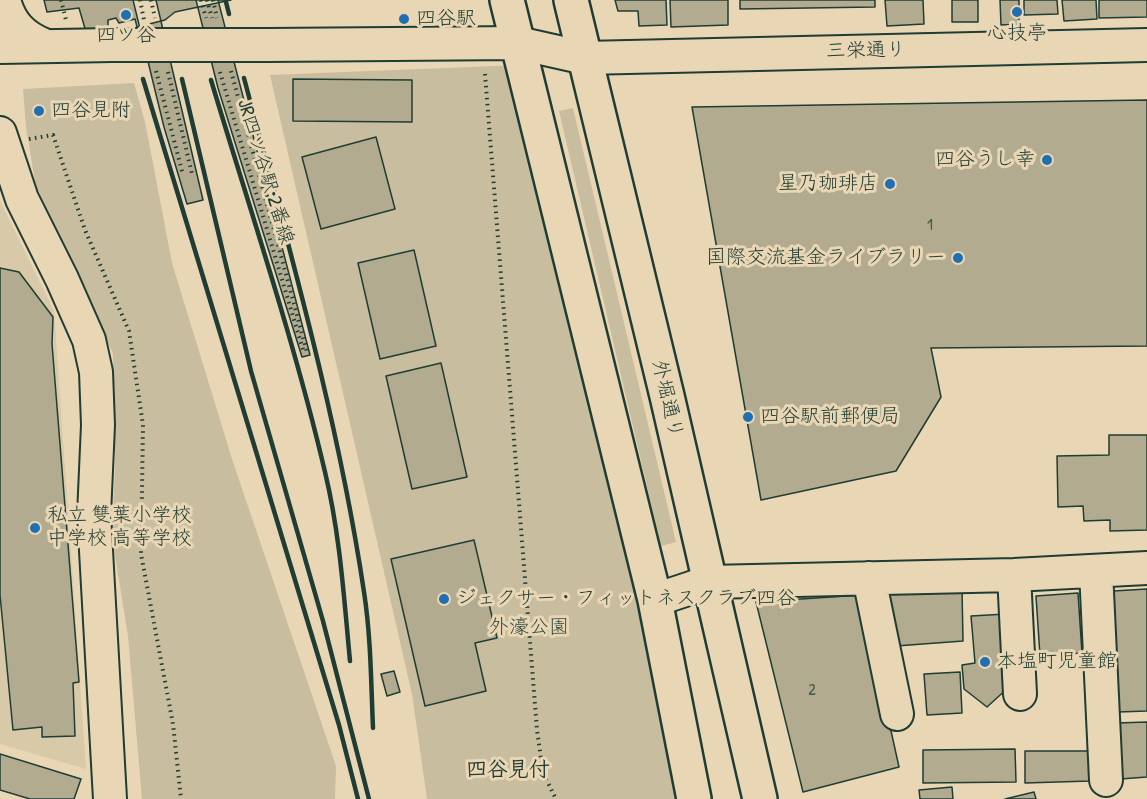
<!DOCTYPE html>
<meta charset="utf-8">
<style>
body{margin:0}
canvas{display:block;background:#e9d6b4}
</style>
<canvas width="1147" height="799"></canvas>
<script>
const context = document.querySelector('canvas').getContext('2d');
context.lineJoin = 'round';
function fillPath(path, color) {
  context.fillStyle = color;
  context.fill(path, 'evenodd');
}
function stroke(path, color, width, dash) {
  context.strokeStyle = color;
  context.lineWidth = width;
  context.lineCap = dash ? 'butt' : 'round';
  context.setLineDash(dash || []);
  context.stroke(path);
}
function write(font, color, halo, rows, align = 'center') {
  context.font = font + ' "Patrick Hand","Klee One",sans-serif';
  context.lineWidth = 6;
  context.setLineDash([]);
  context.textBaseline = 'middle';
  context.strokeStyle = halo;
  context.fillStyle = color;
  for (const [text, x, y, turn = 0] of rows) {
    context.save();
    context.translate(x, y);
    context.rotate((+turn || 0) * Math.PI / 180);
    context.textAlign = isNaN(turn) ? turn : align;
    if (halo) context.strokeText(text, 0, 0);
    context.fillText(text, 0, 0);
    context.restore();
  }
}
fillPath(new Path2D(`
 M0 201 54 311 86 769 0 744Z`), '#d8c9a9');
fillPath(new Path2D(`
 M520 65 689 799H427L412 694 270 75Z
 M134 83 145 122 172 263 232 459 336 766 335 799H142L128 636 112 537 115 466 113 354 85 290 53 229 35 181 26 127 23 89Z
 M573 108 676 542 661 546 559 111Z`), '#c8bd9f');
const building = new Path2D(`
 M44 0H231L175 12 165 20 137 27 135 19 119 23 116 18 108 20V33L86 32 79 8 47 12Z
 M133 0H156L203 200 187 204 164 127Z
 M196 0H218L310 355 302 357 218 88Z
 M615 0H666L667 25 639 26 638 11H618Z
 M670 0H728V25L671 27Z
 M740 0H875V7L740 9Z
 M885 0H923L924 24 887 26Z
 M952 0H978V22H952Z
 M1000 0H1019V24L1001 25Z
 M1024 0H1057L1058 14 1024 15Z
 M1062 0H1096L1097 19 1064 21Z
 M1099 0H1147V17L1099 18Z
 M293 79 412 80V122L293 121Z
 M1147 100V346L931 348 941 397 896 471 761 500 692 107Z
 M376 137 395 209 321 229 302 157Z
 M414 250 436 346 380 359 358 263Z
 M0 268 19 272 53 317 52 344 79 682 73 683 75 736 42 737V727L13 730 0 595Z
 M441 363 467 477 412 489 386 376Z
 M1109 435H1147V530L1110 531V520L1084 521 1083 506 1058 507 1057 456 1109 455Z
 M474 540 497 638 475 643 486 691 425 706 391 559Z
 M962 589 963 641 896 646 883 593Z
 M1147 589V711L1118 712 1113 591Z
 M1078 593 1082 653 1040 656 1036 596Z
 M861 595 899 767 803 792 756 602Z
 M1006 614 1010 686 987 707 964 689 962 665 975 663 971 616Z
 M394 671 400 692 387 696 381 674Z
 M960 672 962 713 927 715 924 674Z
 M1147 722V777L1120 779 1117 723Z
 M1015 749 1016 782 923 783V750Z
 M1025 751H1089L1090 781 1025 783Z
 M0 754 81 779 74 799H30L0 790Z
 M952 787 953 799H920L919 790Z
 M1034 792 1036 799H1005Z`);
fillPath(building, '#b2ab90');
stroke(building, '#1f3d34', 1.5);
const minor = new Path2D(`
 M4 0C10 23 22 36 44 45
 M267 45 518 43 585 58 1147 45
 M0 47 112 45
 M0 133 22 199 62 279 89 340 96 372 98 425 94 515 110 799
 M1096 571 1106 780
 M1014 575 1020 694
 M869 578 897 714
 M655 600 709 582 1014 575 1147 568`);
const major = new Path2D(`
 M507 0 655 600 694 799
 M571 0 667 396 760 799`);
stroke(minor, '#1f3d34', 36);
stroke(major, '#1f3d34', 38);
stroke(new Path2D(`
 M61 0 66 20
 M140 0 144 20
 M151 0 155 18
 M201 0 206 18
 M207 0 212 18
 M213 0 217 18
 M156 71 183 175
 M231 71 307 352
 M168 72 192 174
 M220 72 304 353
 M485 74 537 730 543 773 556 799
 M29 139 53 135 85 230 129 331 143 425 141 554 173 724 181 799`), '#1f3d34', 4, [1.5, 4.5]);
stroke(minor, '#e9d6b4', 32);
stroke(major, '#e9d6b4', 33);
stroke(new Path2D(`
 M226 2 229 14
 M244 78C289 248 338 418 364 592 371 637 371 683 373 728
 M143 79 339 725 358 799
 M182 79 251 371 323 621 369 799
 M211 80C250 210 294 340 325 472 340 534 344 598 350 661`), '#1f3d34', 4.5);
const minorBridge = new Path2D(`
 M112 45H267`);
stroke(minorBridge, '#1f3d34', 36, []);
stroke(minorBridge, '#e9d6b4', 32);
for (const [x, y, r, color] of [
 [1017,12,6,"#1f6fb2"],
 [126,15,6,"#1f6fb2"],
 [404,19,6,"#1f6fb2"],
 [39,111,6,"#1f6fb2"],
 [1047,160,6,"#1f6fb2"],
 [890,184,6,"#1f6fb2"],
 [958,258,6,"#1f6fb2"],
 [748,417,6,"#1f6fb2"],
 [35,528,6,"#1f6fb2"],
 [444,599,6,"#1f6fb2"],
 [985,662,6,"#1f6fb2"]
]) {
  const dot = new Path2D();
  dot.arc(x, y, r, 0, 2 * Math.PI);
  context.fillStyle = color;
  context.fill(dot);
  stroke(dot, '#e9d6b4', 2);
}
write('16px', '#44584b', null, [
 ["1",930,226],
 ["2",812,691]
]);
write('20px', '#1f3d34', '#e9d6b4', [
 ["四谷駅",416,19],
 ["心技亭",1017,34,"center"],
 ["四ツ谷",126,36,"center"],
 ["四谷見附",51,111],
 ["四谷うし幸",1035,160,"right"],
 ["星乃珈琲店",878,184,"right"],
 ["国際交流基金ライブラリー",946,258,"right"],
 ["四谷駅前郵便局",760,417],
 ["私立 雙葉小学校",47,516],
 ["中学校 高等学校",47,539],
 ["ジェクサー・フィットネスクラブ四谷",456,599],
 ["本塩町児童館",997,662]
], 'left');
write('20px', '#1f3d34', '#e9d6b4', [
 ["三栄通り",866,51,-1],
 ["JR四ツ谷駅;2番線",265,172,73],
 ["外堀通り",667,399,77]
]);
write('20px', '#304a3f', '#e9d6b4', [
 ["外濠公園",529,628]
]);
write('bold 21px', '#1f3d34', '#e9d6b4', [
 ["四谷見付",508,770]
]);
</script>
